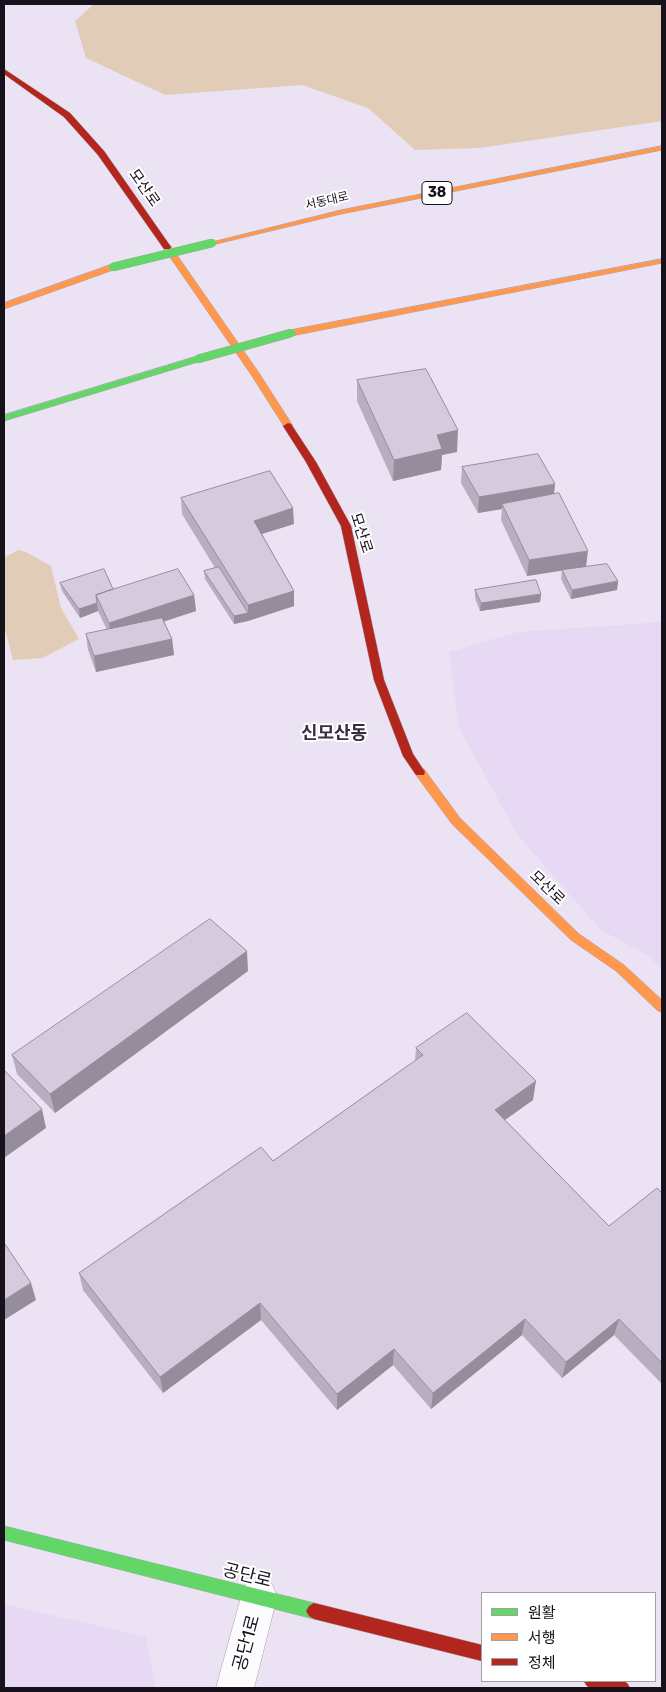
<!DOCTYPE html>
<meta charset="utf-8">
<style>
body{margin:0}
#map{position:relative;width:666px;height:1692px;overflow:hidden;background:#ebe2f3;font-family:Rubik,"Noto Sans KR",sans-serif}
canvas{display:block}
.frame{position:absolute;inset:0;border:5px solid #16111b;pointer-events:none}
.legend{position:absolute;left:481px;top:1592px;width:175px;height:90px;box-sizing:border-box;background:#fff;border:1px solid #a2a0a4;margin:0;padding:6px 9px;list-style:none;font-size:15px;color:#16111b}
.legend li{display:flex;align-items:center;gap:10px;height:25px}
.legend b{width:25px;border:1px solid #a2a0a4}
</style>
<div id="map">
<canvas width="666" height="1692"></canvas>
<div class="frame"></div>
<ul class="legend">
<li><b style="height:6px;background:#63d668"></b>원활</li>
<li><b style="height:6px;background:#ff974d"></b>서행</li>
<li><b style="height:6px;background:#b3261e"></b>정체</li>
</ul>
</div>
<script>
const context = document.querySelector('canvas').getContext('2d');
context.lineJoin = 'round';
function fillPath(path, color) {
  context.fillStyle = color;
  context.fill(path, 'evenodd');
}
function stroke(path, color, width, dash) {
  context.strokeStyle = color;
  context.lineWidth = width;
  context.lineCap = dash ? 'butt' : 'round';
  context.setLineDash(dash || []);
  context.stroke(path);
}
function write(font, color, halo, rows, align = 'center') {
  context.font = font + ' Rubik,"Noto Sans KR",sans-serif';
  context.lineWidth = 4;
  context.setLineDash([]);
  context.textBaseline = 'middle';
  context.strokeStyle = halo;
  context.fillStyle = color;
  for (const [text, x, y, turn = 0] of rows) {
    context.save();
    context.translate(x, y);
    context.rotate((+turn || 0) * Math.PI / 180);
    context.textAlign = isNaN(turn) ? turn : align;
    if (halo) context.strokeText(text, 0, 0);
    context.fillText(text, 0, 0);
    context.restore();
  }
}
fillPath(new Path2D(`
 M662 622V969L647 955 601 930 518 836 459 728 449 652 518 632Z
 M4 1604 146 1637 156 1688H4Z`), '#e7d9f4');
fillPath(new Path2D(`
 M94 4H662V121L480 148 415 150 368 108 302 85 165 95 86 58 75 21Z
 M18 550 26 552 51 566 61 608 79 639 42 658 13 660 4 625V558Z`), '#e1cdb7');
const street = new Path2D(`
 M259 1579 272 1584 277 1597 254 1688H216L241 1597 246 1584Z`);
const fast = new Path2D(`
 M198 356 202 359 201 361 4 421V415Z
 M4 1526 314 1603 319 1606 322 1611 319 1616 314 1619 4 1540Z`);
const slow = new Path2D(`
 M662 146V150L341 214 212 245 208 243 341 210Z
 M164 245H170L259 373 293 426 291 428H285L252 376 163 247Z
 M662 259V263L291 336 287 333 291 330Z
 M113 264 117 267 116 269 4 309V303Z
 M420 768 424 769 460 818 579 934 624 965 662 1000V1012L658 1011 616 971 571 940 452 824 416 775 415 772Z`);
const jam = new Path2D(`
 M4 69 70 113 104 151 171 247 170 249H164L98 155 64 117 4 74Z
 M288 423 291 424 316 462 351 526 384 680 413 754 425 772 424 775H416L403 756 374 680 341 526 306 462 283 426Z
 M314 1603 482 1645V1661L314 1619 309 1616 306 1611 309 1606Z
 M584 1681H623L627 1683 630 1688H591L587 1686Z`);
stroke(street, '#a8a2ae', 1);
stroke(fast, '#a8a2ae', 1);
stroke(slow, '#a8a2ae', 1);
stroke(jam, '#a8a2ae', 1);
fillPath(street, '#fcfbfd');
fillPath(fast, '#63d668');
fillPath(slow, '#ff974d');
fillPath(jam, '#b3261e');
const fastBridge = new Path2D(`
 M113 267 212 243
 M198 359 291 333`);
stroke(fastBridge, '#a8a2ae', 9, []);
stroke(fastBridge, '#63d668', 8);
fillPath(new Path2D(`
 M357 380 457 452 442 455 441 470 393 481 357 401Z
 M462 467 555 484 554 494 586 567 567 570 618 581 617 590 571 599 561 579 562 570 527 576 501 520 502 509 478 513 461 483Z
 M181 498 294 524 262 534 294 591V606L248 621 234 624 205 579 204 571 215 568 182 514Z
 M60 583 113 589 194 595 196 611 164 621 172 639 174 655 96 672 88 650 86 634 107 630 98 611 80 618 62 591Z
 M475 590 541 594 540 602 480 611 475 598Z
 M248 971 55 1113 17 1074 12 1055Z
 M416 1048 533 1100 505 1120 609 1226 662 1193V1384L614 1335 562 1378 522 1335 431 1409 393 1365 337 1410 261 1320 163 1393 83 1290 79 1273 273 1161 415 1061Z`), '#b8aec0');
fillPath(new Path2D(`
 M458 430 457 452 442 455 441 470 393 481 394 460 437 435Z
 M555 484 553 500 502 504V509L478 513 479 497Z
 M293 508 294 524 255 536 254 521Z
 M588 551 586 567 527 576 529 560Z
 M618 581 617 590 571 599 572 590Z
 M294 591V606L248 621 234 624V616L248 613V605Z
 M541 594 540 602 480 611 481 603Z
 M194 595 196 611 111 639 109 623Z
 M97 603 98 611 80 618 79 609Z
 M172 639 174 655 96 672 94 656Z
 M247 951 248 971 55 1113 50 1094Z
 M536 1081 533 1100 492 1129 495 1110Z
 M42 1109 46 1128 4 1158V1136Z
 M31 1283 36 1300 4 1320V1300Z
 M260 1303 261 1320 163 1393 160 1377Z
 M525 1319 522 1335 431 1409 433 1393Z
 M619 1319 614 1335 562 1378 566 1362Z
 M394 1349 393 1365 337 1410V1394Z`), '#968d9c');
const building = new Path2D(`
 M426 369 458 430 437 435 442 449 394 460 357 380Z
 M538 454 555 484 479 497 462 467Z
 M270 471 293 508 254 521 294 591 248 605 181 498Z
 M559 493 588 551 529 560 502 504Z
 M607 564 618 581 572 590 562 570Z
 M219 567 248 613 234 616 204 571Z
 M104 569 113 589 96 595 97 603 79 609 60 583Z
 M178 569 194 595 109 623 96 595Z
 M536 580 541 594 481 603 475 590Z
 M162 618 172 639 94 656 86 634Z
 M210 919 247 951 50 1094 12 1055Z
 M467 1013 536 1081 495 1110 609 1226 657 1188 662 1193V1363L619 1319 566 1362 525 1319 433 1393 394 1349 337 1394 260 1303 160 1377 79 1273 261 1147 273 1161 423 1055 416 1048Z
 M4 1070 42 1109 4 1136Z
 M4 1244H5L31 1283 4 1300Z`);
fillPath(building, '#d6cadf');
stroke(building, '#968d9c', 1);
write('12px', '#16111b', '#fff', [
 ["서동대로",327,201,-13]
]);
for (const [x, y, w] of [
 [437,193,30]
]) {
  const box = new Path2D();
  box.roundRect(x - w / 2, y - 11.5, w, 23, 4);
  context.fillStyle = '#fff';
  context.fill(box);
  stroke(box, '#16111b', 1);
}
write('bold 14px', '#16111b', null, [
 ["38",437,193]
]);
write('15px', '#16111b', '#fff', [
 ["모산로",144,188,55],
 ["모산로",361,533,72],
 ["모산로",547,888,44]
]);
write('bold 18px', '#392d43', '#fff', [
 ["신모산동",334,734]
]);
write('18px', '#16111b', '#fff', [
 ["공단로",247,1576,14],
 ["공단1로",247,1643,-75]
]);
</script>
